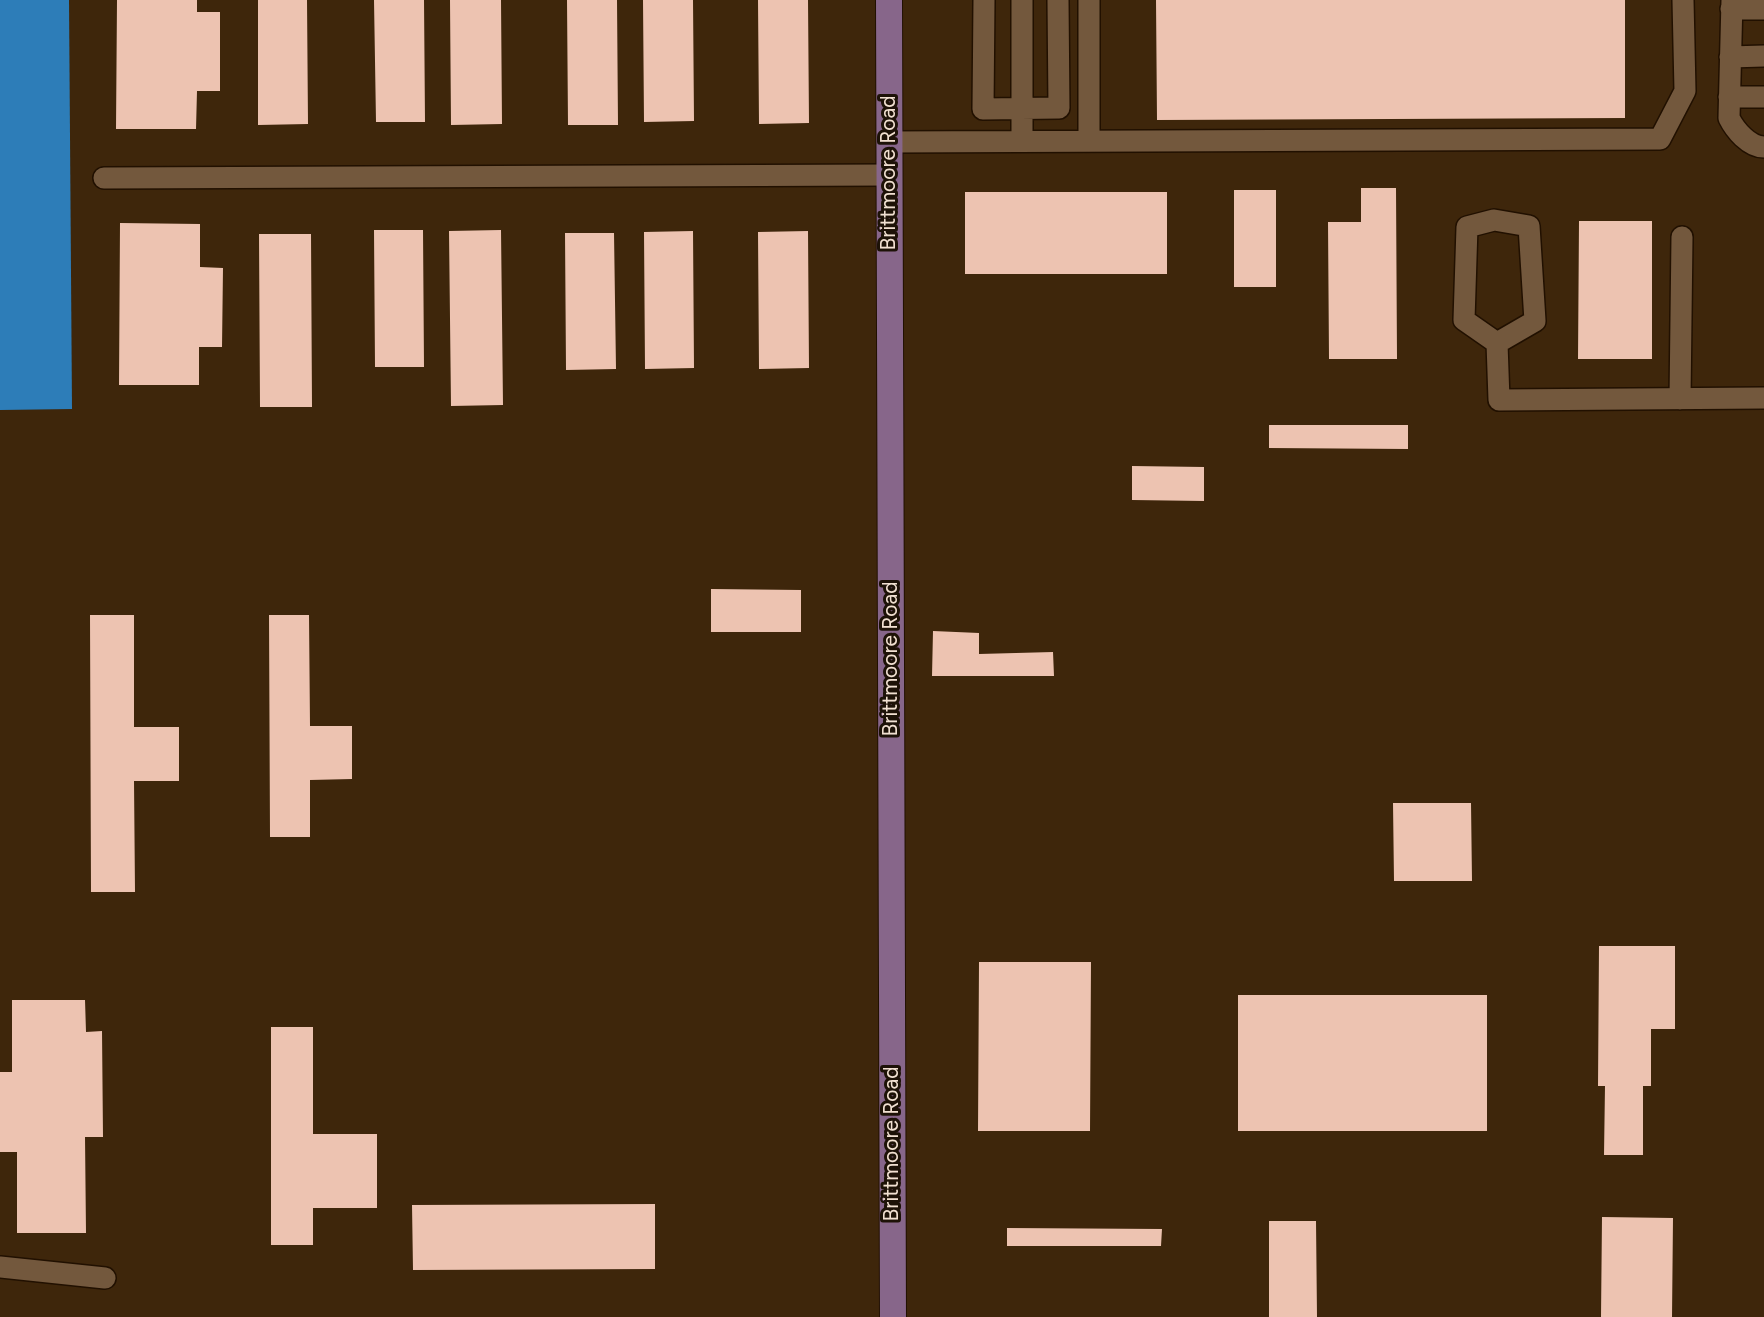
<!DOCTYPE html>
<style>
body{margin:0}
canvas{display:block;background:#3e260b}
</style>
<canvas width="1764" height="1317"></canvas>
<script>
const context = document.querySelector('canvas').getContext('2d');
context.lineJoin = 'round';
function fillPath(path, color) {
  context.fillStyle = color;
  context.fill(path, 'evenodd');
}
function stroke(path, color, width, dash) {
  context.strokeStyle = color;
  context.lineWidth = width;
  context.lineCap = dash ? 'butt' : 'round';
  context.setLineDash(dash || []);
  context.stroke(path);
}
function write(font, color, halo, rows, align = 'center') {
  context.font = font + ' Figtree,sans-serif';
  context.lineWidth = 6;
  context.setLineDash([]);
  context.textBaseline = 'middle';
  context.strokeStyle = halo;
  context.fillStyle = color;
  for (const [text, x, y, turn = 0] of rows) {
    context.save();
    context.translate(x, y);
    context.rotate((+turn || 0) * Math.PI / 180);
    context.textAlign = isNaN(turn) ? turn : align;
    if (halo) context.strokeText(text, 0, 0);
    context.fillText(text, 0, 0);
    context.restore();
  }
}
fillPath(new Path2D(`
 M0 0H69L72 409 0 410Z`), '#2d7db8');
fillPath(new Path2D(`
 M117 0H197V12H220V91H197L196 129H116Z
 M258 0H307L308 124 258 125Z
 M374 0H424L425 122H376Z
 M450 0H501L502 124 451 125Z
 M567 0H617L618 125H568Z
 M643 0H693L694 121 644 122Z
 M758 0H808L809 123 759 124Z
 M1156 0H1625V118L1157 120Z
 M1361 188H1396L1397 359H1329L1328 222H1361Z
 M1234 190H1276V287H1234Z
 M965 192H1167V274H965Z
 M1579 221H1652V359H1578Z
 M120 223 200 224V267L223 268 222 347H199V385H119Z
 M374 230H423L424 367H375Z
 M501 230 503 405 451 406 449 231Z
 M693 231 694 368 645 369 644 232Z
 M808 231 809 368 759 369 758 232Z
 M565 233H614L616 369 566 370Z
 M259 234H311L312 407H260Z
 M1269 425H1408V449L1269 448Z
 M1132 466 1204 467V501L1132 500Z
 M711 589 801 590V632H711Z
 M90 615H134V727H179V781H134L135 892H91Z
 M269 615H309L310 726H352V779L310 780V837H270Z
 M933 631 979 633V654L1053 652 1054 676H932Z
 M1393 803H1471L1472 881H1394Z
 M1599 946H1675V1029H1651V1086H1643V1155H1604L1605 1086H1598Z
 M979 962H1091L1090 1131H978Z
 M1238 995H1487V1131H1238Z
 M12 1000H85L86 1032 102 1031 103 1137H85L86 1233H17V1152H0V1072H12Z
 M271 1027H313V1134H377V1208H313V1245H271Z
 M655 1204V1269L413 1270 412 1205Z
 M1602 1217 1673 1218 1672 1317H1601Z
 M1269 1221H1316L1317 1317H1269Z
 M1007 1228 1162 1229 1161 1246H1007Z`), '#edc3b1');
const minor = new Path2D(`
 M984 0 983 109 1059 108 1058 0
 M1022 0V141
 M1089 0V141
 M1732 0 1729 118C1735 130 1749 147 1764 147
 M1731 9H1764
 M1730 57 1764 56
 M1729 97H1764
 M889 142 1660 139 1685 91 1683 0
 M104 178 890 175
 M1494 220 1529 226 1535 321 1497 343 1464 320 1467 227Z
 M1497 343 1499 400 1764 398
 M1680 399 1682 237
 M0 1267 105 1278`);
const major = new Path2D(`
 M889 0 893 1317`);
stroke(minor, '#211000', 24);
stroke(major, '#211000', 28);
stroke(minor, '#73583d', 21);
stroke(major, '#87668a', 26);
write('21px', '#f1e0d1', '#1d1207', [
 ["Brittmoore Road",889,173,-90],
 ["Brittmoore Road",891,659,-90],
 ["Brittmoore Road",892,1144,-90]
]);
</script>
